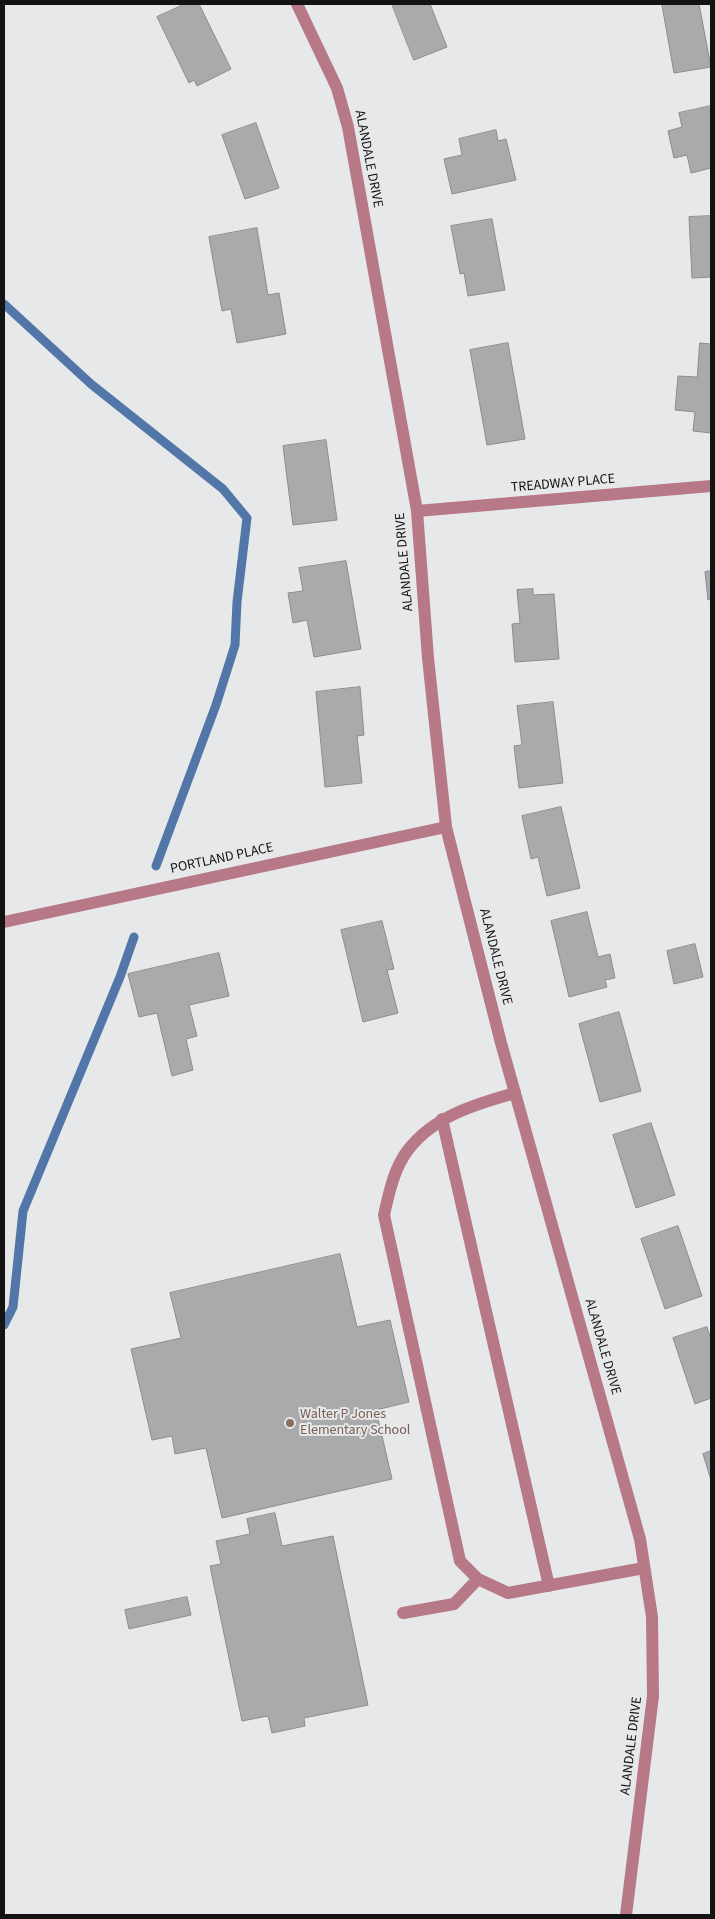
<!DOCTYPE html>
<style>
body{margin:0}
#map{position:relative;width:715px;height:1919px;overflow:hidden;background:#e7e8ea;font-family:"Source Sans 3",sans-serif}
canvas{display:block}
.frame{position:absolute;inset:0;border:5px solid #131314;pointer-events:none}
</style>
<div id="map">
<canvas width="715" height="1919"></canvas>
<div class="frame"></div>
</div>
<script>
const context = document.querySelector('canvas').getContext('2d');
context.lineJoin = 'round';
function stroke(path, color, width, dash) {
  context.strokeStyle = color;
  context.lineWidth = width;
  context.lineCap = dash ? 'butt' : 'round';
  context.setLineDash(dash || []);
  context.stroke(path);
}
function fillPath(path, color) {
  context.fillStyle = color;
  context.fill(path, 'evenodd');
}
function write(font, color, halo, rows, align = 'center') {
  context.font = font + ' "Source Sans 3",sans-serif';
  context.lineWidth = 4;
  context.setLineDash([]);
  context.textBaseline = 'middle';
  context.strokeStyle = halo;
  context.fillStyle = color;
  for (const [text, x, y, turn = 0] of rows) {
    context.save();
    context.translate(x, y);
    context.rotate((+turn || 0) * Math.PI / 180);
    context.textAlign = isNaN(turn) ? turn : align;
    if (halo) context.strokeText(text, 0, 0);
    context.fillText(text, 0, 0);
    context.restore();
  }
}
stroke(new Path2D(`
 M4 304 91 384 223 489 247 518 237 602 235 645 216 705 156 866
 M4 1325 13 1307 23 1211 120 977 134 937`), '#5376a9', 9);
const building = new Path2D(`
 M185 4H199L231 69 197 86 194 80 189 83 157 17Z
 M392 4H430L447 47 414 60Z
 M670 4H699L711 67 674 73 662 5Z
 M711 106V168L691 173 687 155 674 158 668 131 682 127 679 113Z
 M256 123 279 188 245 199 222 135Z
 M496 130 498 141 506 139 516 180 452 194 444 159 462 155 459 139Z
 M711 216V277L692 278 689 217Z
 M492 219 505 290 468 296 464 273 460 274 451 226Z
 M257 228 268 295 279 293 286 334 237 343 231 309 222 311 209 237Z
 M508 343 525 439 487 445 470 350Z
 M700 343 711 344V433L693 431 695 412 675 410 678 376 697 377Z
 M326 440 337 520 293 525 283 446Z
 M346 561 361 649 314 657 307 620 293 623 288 593 303 591 299 568Z
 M711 571V599L708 600 705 572Z
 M533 589V595L554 594 559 659 515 662 512 624 520 623 517 590Z
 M360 687 364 735 357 736 362 783 325 787 316 692Z
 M553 702 563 783 519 788 514 746 522 745 517 706Z
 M561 807 580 888 547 896 538 857 531 859 522 816Z
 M587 912 598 957 610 954 615 978 605 980 607 987 569 997 551 921Z
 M382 921 394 969 387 970 398 1013 363 1022 341 930Z
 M695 944 703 977 674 984 667 951Z
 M219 953 229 996 189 1005 197 1036 186 1039 193 1070 172 1076 157 1013 139 1017 128 974Z
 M619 1012 641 1091 600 1102 579 1024Z
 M651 1123 675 1195 636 1208 613 1135Z
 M678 1226 702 1296 665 1309 641 1239Z
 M340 1254 357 1327 390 1320 409 1402 376 1410 392 1479 222 1518 206 1448 175 1454 172 1436 152 1440 131 1349 181 1338 170 1293Z
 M707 1327 711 1340V1398L695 1404 673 1338Z
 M711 1451V1480L703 1454Z
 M275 1513 282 1546 333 1536 368 1705 304 1718 305 1726 272 1733 268 1716 242 1721 210 1566 221 1564 216 1541 250 1534 247 1519Z
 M187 1597 191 1615 129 1629 125 1610Z`);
fillPath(building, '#aaaaad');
stroke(building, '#8b8c8e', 1);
stroke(new Path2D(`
 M515 1093C476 1104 434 1116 408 1150 394 1168 389 1193 384 1215L460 1561 478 1579 508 1593 644 1568
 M442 1119 549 1586
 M403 1613 454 1604 478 1579`), '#b77888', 12);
stroke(new Path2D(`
 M297 4 337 88 348 127 417 511 428 658 446 827 501 1043 640 1539 652 1617 653 1696 626 1915
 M417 511 711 486
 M4 922 446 827`), '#b77888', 12);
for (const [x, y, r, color] of [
 [290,1423,5,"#8d6e63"]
]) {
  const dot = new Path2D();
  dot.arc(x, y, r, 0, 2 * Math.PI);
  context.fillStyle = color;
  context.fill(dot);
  stroke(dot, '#e7e8ea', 2);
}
write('14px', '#131314', '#e7e8ea', [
 ["ALANDALE DRIVE",368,159,79],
 ["TREADWAY PLACE",563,484,-5],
 ["ALANDALE DRIVE",405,562,-95],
 ["PORTLAND PLACE",222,859,-12],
 ["ALANDALE DRIVE",495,957,76],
 ["ALANDALE DRIVE",602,1347,74],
 ["ALANDALE DRIVE",632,1746,-83]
]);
write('14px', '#785e54', '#e7e8ea', [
 ["Walter P Jones",300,1415],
 ["Elementary School",300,1431]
], 'left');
</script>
